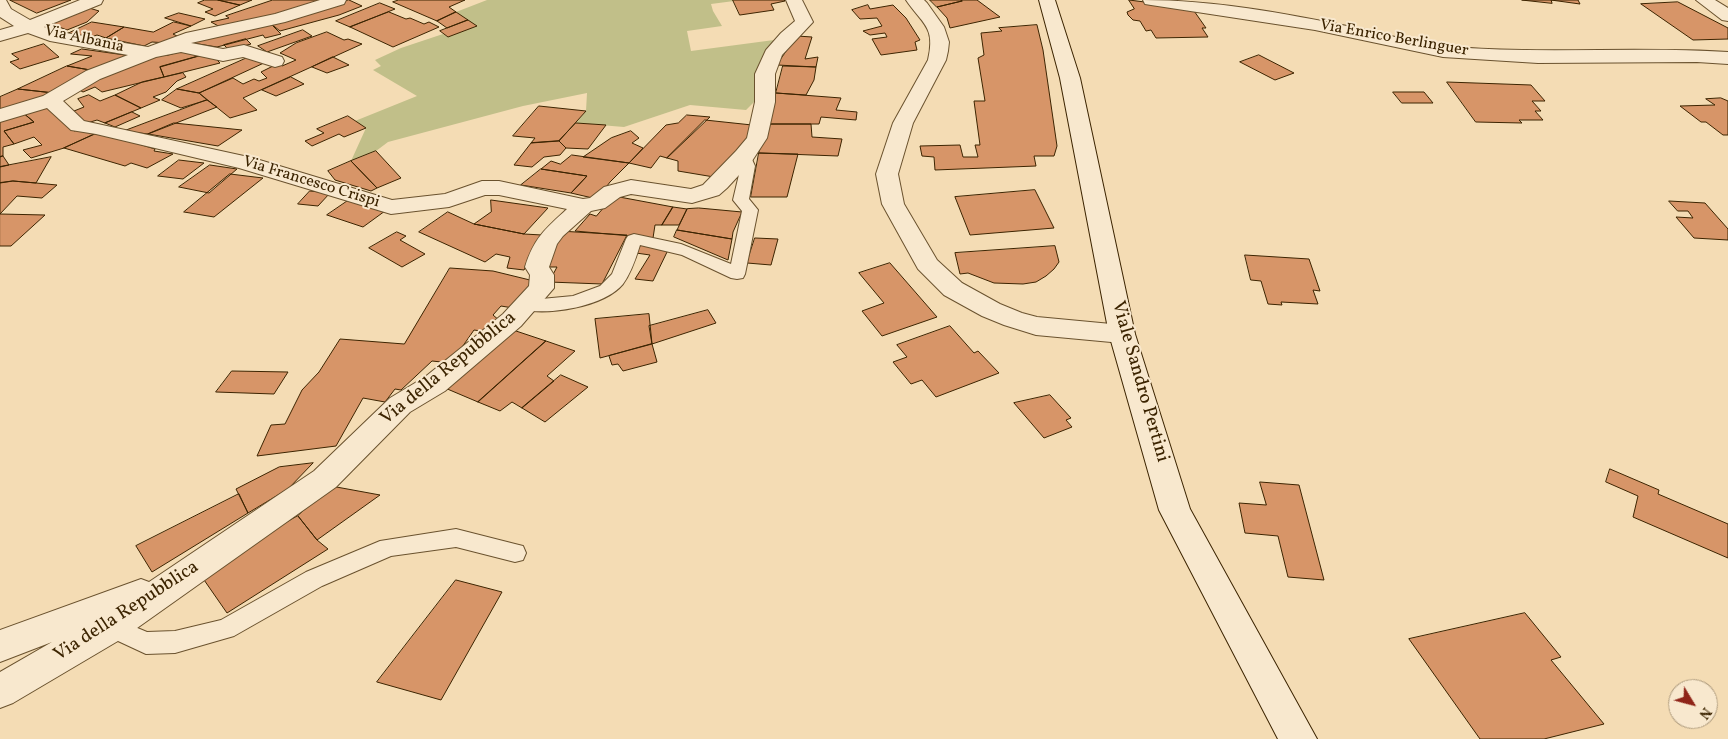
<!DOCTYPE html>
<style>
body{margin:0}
#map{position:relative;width:1728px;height:739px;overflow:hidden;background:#f4dcb4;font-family:Vollkorn,serif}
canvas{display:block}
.north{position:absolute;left:1668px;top:679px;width:50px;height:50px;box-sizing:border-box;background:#f8e8ce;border:1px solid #ad9a7c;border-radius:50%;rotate:127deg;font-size:14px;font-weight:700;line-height:20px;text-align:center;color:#3c2401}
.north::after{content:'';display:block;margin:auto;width:18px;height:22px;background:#8f2418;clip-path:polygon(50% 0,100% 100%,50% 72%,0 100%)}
</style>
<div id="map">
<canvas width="1728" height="739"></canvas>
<div class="north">N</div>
</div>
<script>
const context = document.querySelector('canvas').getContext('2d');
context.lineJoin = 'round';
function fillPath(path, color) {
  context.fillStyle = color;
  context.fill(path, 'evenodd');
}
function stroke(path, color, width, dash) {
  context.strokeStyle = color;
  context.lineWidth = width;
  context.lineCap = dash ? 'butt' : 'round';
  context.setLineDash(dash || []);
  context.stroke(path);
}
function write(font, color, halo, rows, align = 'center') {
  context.font = font + ' Vollkorn,serif';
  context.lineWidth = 4;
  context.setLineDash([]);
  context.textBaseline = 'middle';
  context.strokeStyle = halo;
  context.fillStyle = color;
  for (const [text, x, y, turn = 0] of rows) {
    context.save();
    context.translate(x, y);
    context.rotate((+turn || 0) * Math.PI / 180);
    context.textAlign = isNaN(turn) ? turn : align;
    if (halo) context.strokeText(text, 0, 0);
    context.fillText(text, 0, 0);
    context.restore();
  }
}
fillPath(new Path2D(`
 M487 0H733L734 1 711 4 713 11 722 26 687 31 691 51 774 40 761 59 756 100 746 110 690 105 624 127 576 123 586 111 587 93 523 106 388 142 376 151 351 161 366 128 355 121 417 96 373 70 381 66 375 60 401 48 443 34 448 37 476 26 456 12Z`), '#c1bf89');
const building = new Path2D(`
 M10 0H71L37 13Z
 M205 0H218L240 5 215 16 205 12 213 9 198 3Z
 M218 0H252L240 5Z
 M273 0H329L224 29 211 22 229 18 226 16Z
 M349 0 362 6 339 15 280 31 270 23Z
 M399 0H465L449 7 456 12 437 21 393 2Z
 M733 0H784L785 1 771 4 774 10 740 15Z
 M930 0H961L962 1 937 7Z
 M961 0H977L1000 17 950 28 947 18 937 7 962 1Z
 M1129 0 1192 8 1206 28H1202L1208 37 1156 38 1151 30 1146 31 1140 21 1133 20 1128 15 1127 12 1134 9Z
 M1522 0H1578L1580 4 1551 0 1552 3Z
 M1678 2 1728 28V39L1693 40 1641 4Z
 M380 3 395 9 350 27 336 21Z
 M868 5 870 9 893 5 906 18 920 40 915 42 917 50 881 55 872 39 887 37 885 33 870 35 863 31 882 26 877 18 860 19 852 10Z
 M86 7 99 11 87 22 67 30 46 22Z
 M389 12 406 19 410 18 424 24 429 22 439 27 393 47 350 27Z
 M456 12 468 20 447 28 437 21Z
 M179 13 205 19 191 26 165 18Z
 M468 20 477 26 448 37 440 31Z
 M92 22 124 27 106 38 97 35 83 40 67 34Z
 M174 22 191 26 173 34 177 36 168 43 152 42 144 46 106 38 124 27 153 32Z
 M270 23 281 34 265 38 263 35 217 47 186 42Z
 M1037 25 1043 50 1057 146 1054 156H1034L1036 166 935 170 934 157 922 156 920 146 960 145 963 157H978L975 145H980L974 101H985L978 58 984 55 981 33 1002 31 999 28Z
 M303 30 312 36 267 52 258 46Z
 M327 32 344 40 348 39 362 44 243 98 257 110 230 118 199 93 233 78 243 84 254 79 259 81 267 78 261 72 279 63 282 66 296 60 280 53 296 43Z
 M797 36 812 37 805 59 818 57 816 67 777 65Z
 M246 39 251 44 229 50 224 45Z
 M44 44 59 57 20 69 10 62 19 59 12 54Z
 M82 49 132 56 96 71 67 66 92 56 71 54Z
 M183 51 206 54 160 67 164 77 102 92 95 87 83 92 74 87 164 52 167 55Z
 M206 54 213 56 220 63 164 77 160 67Z
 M1259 55 1294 73 1275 80 1240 62Z
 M249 57 266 62 199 93 177 89Z
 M333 57 349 65 327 73 312 67Z
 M67 66 96 71 54 93 18 89Z
 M783 66 816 67 814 80 806 95 776 93Z
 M183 73 186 77 177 81 166 92 153 97 160 100 141 108 115 95 142 82Z
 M291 77 304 84 276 96 262 90Z
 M1447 82 1531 85 1545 101H1532L1541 111H1535L1543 120H1519L1522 123 1476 122Z
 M18 89 54 93 0 114V97Z
 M177 89 199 93 207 100 181 108 162 100Z
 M1393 92H1424L1433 103H1402Z
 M776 93 841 98 836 110 857 112 856 120 821 117 819 124H768Z
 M89 95 100 101 115 95 141 108 105 123 97 120 84 124 69 113 84 107 78 99Z
 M1721 98 1728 101V135H1723L1706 122H1701L1680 106 1715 105 1706 99Z
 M207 100 217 107 148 134 124 131Z
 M48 103 74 131 81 129 94 134 64 148 31 158 23 150 42 145 34 137 14 144 4 131 34 122 22 112Z
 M539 106 586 111 559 141 531 143 535 138 513 136Z
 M22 112 34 122 4 131 14 144 3 147V156L0 157V119Z
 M132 112 140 116 115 127 105 123Z
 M687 115 710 117 667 158 660 156 651 168 629 163 666 125 678 123Z
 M348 116 366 128 344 137 339 134 312 146 305 141 324 133 317 129Z
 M705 120 752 125 750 135 714 177 678 171V161L667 158Z
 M174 123 242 130 218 146 148 134Z
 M576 123 606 125 588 149 566 148 559 141Z
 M768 124H811L812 137 842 139 838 156 759 153Z
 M631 131 639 138 632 143 643 148 629 163 583 157 611 138Z
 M100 132 155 149 154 151 173 154 147 168 131 163 125 166 64 148Z
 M559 141 566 148 560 155 544 157 532 167 514 165 531 143Z
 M376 151 401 178 377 188 351 161Z
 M759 153 798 154 787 197H751Z
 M572 155 629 163 610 182 597 199 571 193 587 176 541 169 551 161 560 164Z
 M3 156 9 165 0 167V157Z
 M51 157 36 183 13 181 0 183V167Z
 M179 160 204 163 183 179 158 176Z
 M351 161 377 188 371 191 335 180 328 171Z
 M210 165 237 169 209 193 179 187Z
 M541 169 587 176 571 193 521 185Z
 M230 174 263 178 214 217 184 212Z
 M13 181 36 183 57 185 42 198 17 196 0 214V183Z
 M1035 190 1054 228 970 235 955 197Z
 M310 191 330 193 318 206 298 204Z
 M614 196 673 207 662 225H655L653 238 575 231 590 214 596 216Z
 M349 200 385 211 363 227 327 215Z
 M491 200 548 208 524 234 474 224 491 212Z
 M1669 201 1705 203 1728 229V240L1694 238 1676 217 1693 218 1688 211H1678Z
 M673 207 687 209 679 225H662Z
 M699 208 742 212 733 232 732 239 677 230 687 209Z
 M448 212 474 224 524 234 542 235 524 270 507 268 510 257 496 254 485 262 419 232Z
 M0 214 45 215 11 246H0Z
 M677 230 732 239 728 260 674 237Z
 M559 231 627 235 602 284 549 282 557 267H546Z
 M397 232 406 236 400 240 425 254 402 267 369 248Z
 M755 238 778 239 771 265 747 263Z
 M642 244 668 250 653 281 635 279 650 255 636 253Z
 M1055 246 1059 262 1054 269 1046 276 1036 282 1023 284 994 283 968 273 960 274 955 253Z
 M1245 255 1309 259 1320 291 1313 290 1318 304 1281 302 1282 305 1268 304 1261 281 1251 280Z
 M890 263 937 317 882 336 862 311 884 303 859 273Z
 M450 268 493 271 534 281 513 308 501 306 493 315 500 321 488 332 474 330 451 363 432 361 401 390 395 389 385 402 363 398 336 446 257 456 271 425 285 424 302 390 319 372 340 339 404 344Z
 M708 310 716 323 652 344 649 326Z
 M649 314 652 344 600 358 595 319Z
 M950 326 974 353 978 351 999 373 936 397 922 380 911 384 893 362 907 357 897 345Z
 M510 329 546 341 478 402 445 388Z
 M546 341 575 351 547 376 554 381 522 408 512 402 500 411 478 402Z
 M652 344 657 362 623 371 618 364 612 365 609 356Z
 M232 371 288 372 274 394 216 392Z
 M561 375 588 387 545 422 522 408Z
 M1050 395 1071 418 1066 420 1072 427 1044 438 1014 403Z
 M313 463 288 489 248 513 236 489 279 467Z
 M1610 469 1659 490 1658 494 1728 524V558L1633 517 1638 496 1606 482Z
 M1260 482 1299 485 1324 580 1288 577 1278 536 1245 533 1239 503 1266 505Z
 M331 486 380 495 317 540 298 516Z
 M239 494 248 513 152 572 136 546Z
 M298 516 317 540 328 549 227 613 202 577 253 541Z
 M456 580 502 592 441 700 377 682Z
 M1525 613 1561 657 1551 660 1604 724 1544 739H1480L1409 639Z`);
fillPath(building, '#d79568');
stroke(building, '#3c2401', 1);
const lane = new Path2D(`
 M744 152 749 153 755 166 749 199 758 210 745 274 743 278 737 279 731 278 682 255 640 245C636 258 631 273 623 284 604 307 547 316 520 309L517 305 520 301 573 296 600 286 612 274 626 239 628 236 634 234 681 244 731 264 742 211 733 200 741 166 737 156 739 153Z
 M456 529 515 544 523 546 526 553 523 560 515 562 456 547 391 556 322 586 234 636 175 653 146 654 103 634 99 627 103 620 111 617 147 632 175 631 221 620 306 572 380 541Z`);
const street = new Path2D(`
 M0 0H6L11 9 30 20 80 0H103L101 4 44 27 54 31 148 47 186 33 275 14 320 0H346L344 4 285 22 191 43 223 49 244 45 282 57 284 61 282 65 275 67 243 57 223 61 181 52 156 57 100 79 63 101 84 121 253 158 392 200 445 194 482 181H499L583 199 590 198 604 187 631 180 691 189 703 185 736 151 747 138 755 102V74L766 50 781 33 795 21 786 0H802L813 22 782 55 775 74V102L767 138 752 161 727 188 719 195 692 203 631 194 620 197 605 208 591 211 563 236 557 244 549 267 554 275V288L521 326 445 391 410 412 336 487 123 638 13 703 0 708V672L52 642 0 662V630L141 579 149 582 314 471 390 398 425 377 503 314 529 286 530 275 525 267C534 238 545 229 567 209L499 195H485L449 207 391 214 239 168 96 134 71 130 47 108 0 122V109L43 96 86 71 128 55 50 41 28 33 0 41V30L14 26 0 17Z
 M906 0H924L927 3 944 27 949 42 948 51 946 60 913 123 898 174 904 204 937 260 962 283 1000 304 1022 313 1037 317 1122 325 1131 328 1135 334 1131 340 1122 343 1036 335 1004 325 982 316 944 295 918 269 882 204 876 174 893 123 928 60C936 26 922 24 906 0Z
 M1143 0C1213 0 1283 13 1352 27 1382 33 1414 43 1445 46 1539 55 1634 46 1728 52V64L1697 62 1538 63 1443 57 1315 30 1151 5 1145 4Z
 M1696 0H1715L1728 8V21L1722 20Z`);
const secondary = new Path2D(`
 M1039 0H1055L1080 78 1135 334 1190 509 1317 739H1278L1159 510 1109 334 1060 78Z`);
stroke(lane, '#6a522e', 2);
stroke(street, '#6a522e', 2);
stroke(secondary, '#3c2401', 2);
fillPath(lane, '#f8e8ce');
fillPath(street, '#f8e8ce');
fillPath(secondary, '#f8e8ce');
write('16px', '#3c2401', '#f8e8ce', [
 ["Via Enrico Berlinguer",1394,39,10],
 ["Via Albania",84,40,12],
 ["Via Francesco Crispi",311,183,17]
]);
write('19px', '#3c2401', '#f8e8ce', [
 ["Via della Repubblica",449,369,-39],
 ["Viale Sandro Pertini",1139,382,74],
 ["Via della Repubblica",127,612,-33]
]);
</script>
